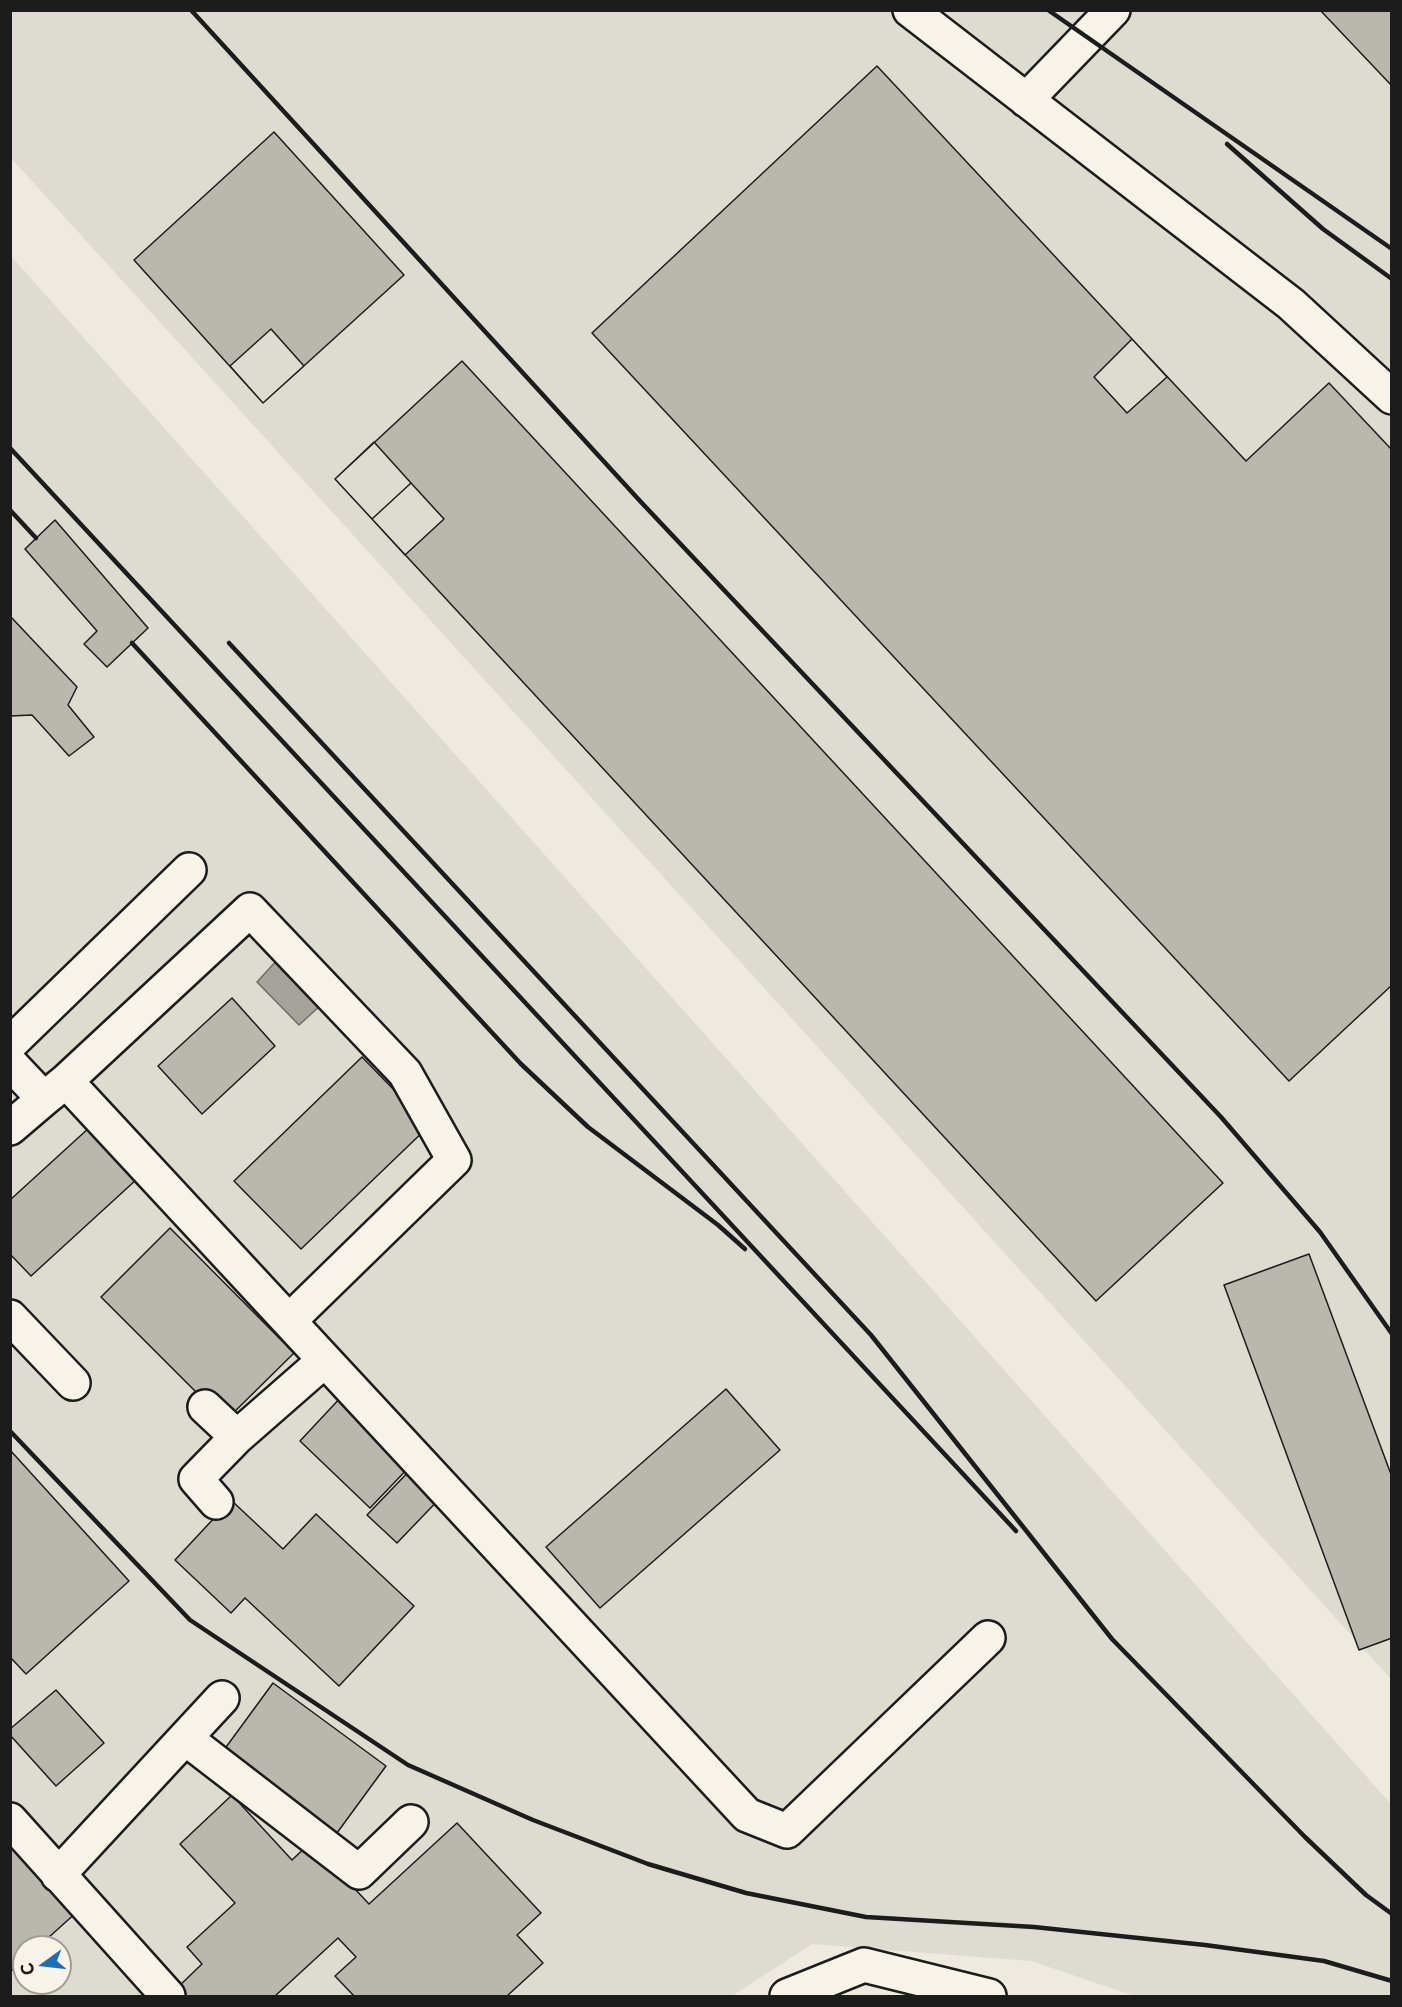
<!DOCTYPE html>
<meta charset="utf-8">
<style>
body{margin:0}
#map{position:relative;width:1402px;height:2007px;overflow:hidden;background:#eeeae0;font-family:"Playpen Sans",sans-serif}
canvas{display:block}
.frame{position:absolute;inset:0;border:12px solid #1c1c1c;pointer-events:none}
.north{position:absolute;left:12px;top:1935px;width:60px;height:60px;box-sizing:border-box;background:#f7f3e8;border:2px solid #9f9d96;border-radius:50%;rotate:255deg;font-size:16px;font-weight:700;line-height:24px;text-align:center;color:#1c1c1c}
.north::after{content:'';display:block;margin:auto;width:21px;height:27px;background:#1f6fb2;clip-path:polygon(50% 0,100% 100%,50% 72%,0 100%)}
</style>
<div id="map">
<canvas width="1402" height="2007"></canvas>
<div class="frame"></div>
<div class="north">С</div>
</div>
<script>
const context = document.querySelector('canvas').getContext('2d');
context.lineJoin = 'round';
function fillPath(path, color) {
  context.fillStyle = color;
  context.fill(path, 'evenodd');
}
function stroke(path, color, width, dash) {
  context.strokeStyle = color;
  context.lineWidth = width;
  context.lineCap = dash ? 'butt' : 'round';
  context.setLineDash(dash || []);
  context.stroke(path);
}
fillPath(new Path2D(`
 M11 11H1391V1679L11 158Z
 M10 255 1391 1804V1996H1135L1031 1961 812 1944 732 1996H11ZM24 1947H60V1983H24Z`), '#dedbd1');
const water = new Path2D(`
 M278 959 321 1005 299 1025 257 982Z`);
fillPath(water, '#a6a39d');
stroke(water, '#6f6d69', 1.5);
const building = new Path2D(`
 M1320 10H1392V86Z
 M877 66 1246 461 1329 383 1392 450V985L1289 1081 592 333Z
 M274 132 404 275 263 403 134 260Z
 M271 329 304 366 263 403 230 366Z
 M1132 339 1167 377 1127 413 1094 377Z
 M462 361 1223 1183 1096 1301 335 479Z
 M374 442 411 483 372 519 335 479Z
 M411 483 444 519 405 555 372 519Z
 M55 520 148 628 107 667 84 644 97 631 25 549Z
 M10 616 77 687 68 705 94 737 69 756 32 715 10 716Z
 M232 998 275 1046 202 1114 158 1066Z
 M362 1057 429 1126 301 1249 234 1181Z
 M90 1127 137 1179 31 1276 10 1254V1200Z
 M170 1228 294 1353 225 1421 101 1297Z
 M1309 1254 1392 1477V1638L1359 1650 1224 1285Z
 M726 1389 780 1450 600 1608 546 1547Z
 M343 1395 413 1463 370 1508 300 1441Z
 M10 1450 129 1581 26 1674 10 1657Z
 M416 1464 446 1492 397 1543 367 1515Z
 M231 1500 283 1549 316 1514 414 1606 339 1686 245 1598 231 1613 175 1560Z
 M273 1683 386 1766 334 1837 221 1754Z
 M56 1690 104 1743 56 1786 10 1735V1729Z
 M232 1795 292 1860 311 1842 369 1904 457 1823 541 1913 517 1935 543 1963 507 1996H354L335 1976 356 1957 338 1938 275 1996H185L177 1988 202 1964 187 1947 235 1903 180 1844Z
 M18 1845 78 1911 38 1947H24V1960L10 1972V1852Z`);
fillPath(building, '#bab7af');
stroke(building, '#1c1c1c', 1.5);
const minor = new Path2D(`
 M910 10 1291 304 1392 397
 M1026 100 1113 10
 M10 1044 189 870
 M10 1063 44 1099 10 1128
 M66 1081 250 910 405 1073 454 1160 289 1321
 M44 1099 66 1081 747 1815 787 1831 988 1638
 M10 1317 73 1383
 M205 1407 237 1437 325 1360
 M216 1502 196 1479 237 1437
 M185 1738 359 1872 411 1822
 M10 1820 168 1996
 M58 1875 222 1698
 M787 1996 864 1965 989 1996`);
stroke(minor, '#1c1c1c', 38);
stroke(minor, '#f7f3e8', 33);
stroke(new Path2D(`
 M191 10 640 501 1221 1117 1320 1232 1392 1334
 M1048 10 1392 249
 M1227 144 1323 229 1392 279
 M10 448 1016 1531
 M10 510 36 538
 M132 643 521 1064 588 1127 718 1225 745 1249
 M229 643 871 1335 1112 1639 1305 1837 1366 1895 1392 1914
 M10 1431 190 1620 408 1765 533 1820 648 1864 746 1893 866 1917 1034 1927 1205 1945 1324 1961 1392 1981`), '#1c1c1c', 4.5);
</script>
